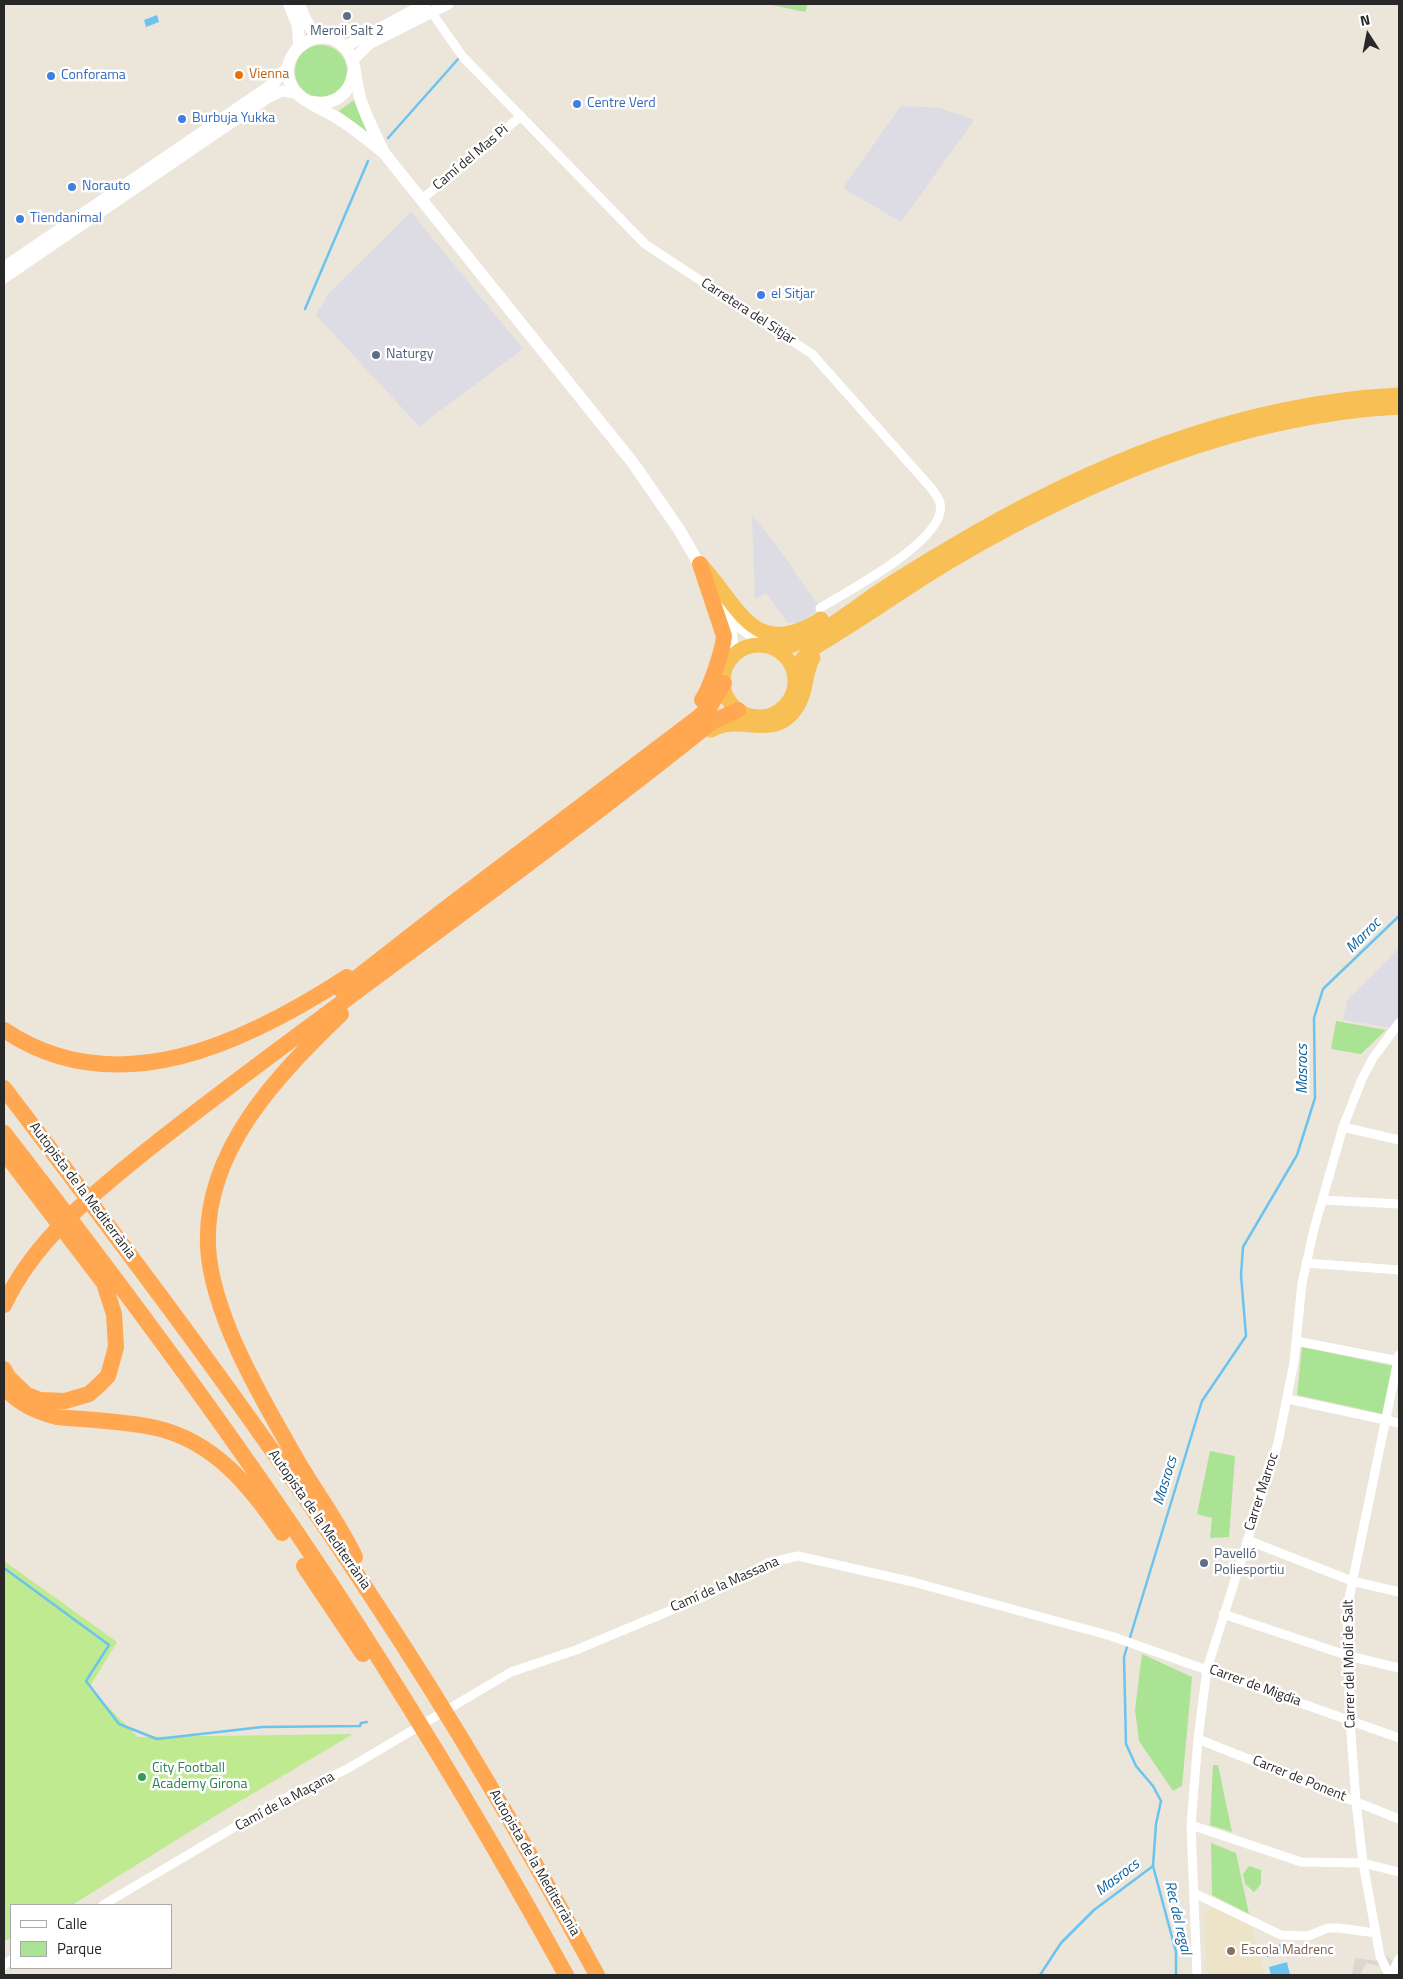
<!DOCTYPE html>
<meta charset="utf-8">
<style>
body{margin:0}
#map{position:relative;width:1403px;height:1979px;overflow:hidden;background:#ebe5da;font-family:"Titillium Web",sans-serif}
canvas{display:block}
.frame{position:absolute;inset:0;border:5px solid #282828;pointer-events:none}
.legend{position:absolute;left:10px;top:1904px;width:162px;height:65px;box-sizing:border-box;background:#fff;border:1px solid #a9a9a9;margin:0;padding:6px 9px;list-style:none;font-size:15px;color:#282828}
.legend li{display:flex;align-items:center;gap:10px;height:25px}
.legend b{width:25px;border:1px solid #a9a9a9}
.north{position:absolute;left:1343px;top:10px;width:50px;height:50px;-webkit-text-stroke:4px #fff;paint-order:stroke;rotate:349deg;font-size:14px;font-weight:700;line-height:20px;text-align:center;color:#282828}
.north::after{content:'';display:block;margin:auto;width:18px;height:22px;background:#282828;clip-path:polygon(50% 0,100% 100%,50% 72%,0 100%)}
</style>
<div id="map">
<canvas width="1403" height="1979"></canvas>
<div class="frame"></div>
<ul class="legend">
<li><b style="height:6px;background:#fff"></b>Calle</li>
<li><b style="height:14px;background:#abe395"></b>Parque</li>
</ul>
<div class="north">N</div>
</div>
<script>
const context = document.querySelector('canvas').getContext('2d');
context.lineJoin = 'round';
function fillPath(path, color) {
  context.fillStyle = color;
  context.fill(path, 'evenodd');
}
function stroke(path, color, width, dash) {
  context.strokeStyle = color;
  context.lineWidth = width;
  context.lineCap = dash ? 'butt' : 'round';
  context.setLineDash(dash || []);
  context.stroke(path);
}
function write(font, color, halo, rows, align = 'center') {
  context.font = font + ' "Titillium Web",sans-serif';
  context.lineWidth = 5;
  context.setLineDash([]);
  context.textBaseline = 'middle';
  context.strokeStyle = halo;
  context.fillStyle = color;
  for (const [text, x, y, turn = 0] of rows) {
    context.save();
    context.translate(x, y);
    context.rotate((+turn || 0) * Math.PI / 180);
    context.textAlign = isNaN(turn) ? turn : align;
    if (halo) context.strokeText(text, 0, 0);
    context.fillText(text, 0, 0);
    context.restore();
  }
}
fillPath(new Path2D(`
 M901 106 940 108 974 120 901 222 843 188Z
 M411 212 523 349 419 426 316 315 329 293Z
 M752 515 779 549 820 608 800 623H788L766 593 755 599Z
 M1399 948V1029L1343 1020 1347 1000Z`), '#dddbe3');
fillPath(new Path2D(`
 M1216 1908 1252 1927 1264 1975H1206L1204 1916 1208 1909Z`), '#ede3c8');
fillPath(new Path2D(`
 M767 4H808L805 12Z
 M295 71a26 26 0 1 1 52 0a26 26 0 1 1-52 0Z
 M354 100 368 133 339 111Z
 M1336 1021 1386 1030 1361 1054 1331 1049Z
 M1302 1347 1393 1366 1383 1414 1297 1395Z
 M1210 1451 1235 1456 1229 1537 1210 1538 1212 1518 1197 1514Z
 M1142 1654 1192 1677 1182 1786 1173 1791 1139 1741 1135 1710Z
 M1213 1765H1218L1232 1832 1210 1825Z
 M1211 1843 1236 1853 1249 1914 1212 1895Z
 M1249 1866 1261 1870V1884L1254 1892 1245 1884 1243 1874Z`), '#abe395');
fillPath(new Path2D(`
 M4 1561 117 1642 89 1688 138 1737 353 1734 215 1816 72 1905H11V1938L4 1941Z`), '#bfea90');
fillPath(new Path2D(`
 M1377 1950 1394 1962 1388 1975H1381L1383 1970 1380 1966 1366 1963 1360 1975H1352L1355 1958 1377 1961Z`), '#dbd7d0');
fillPath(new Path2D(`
 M157 15 159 22 146 27 144 20Z
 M1282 1944 1284 1953 1267 1957 1265 1948Z
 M1287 1962 1290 1975H1271L1269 1967Z`), '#6bc4ef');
stroke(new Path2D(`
 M388 138 459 58
 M305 309 368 161
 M4 1568 109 1645 86 1681 119 1724 157 1739 262 1727 360 1726 361 1723 367 1722
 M1153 1866 1176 1952V1975
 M1040 1975 1061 1943 1094 1910 1153 1866 1156 1824 1161 1801 1153 1786 1136 1766 1126 1744 1124 1657 1202 1401 1246 1336 1241 1275 1243 1247 1297 1155 1315 1098 1314 1018 1323 989 1399 916`), '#6bc4ef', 2.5);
stroke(new Path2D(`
 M432 13 463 57 645 244 812 354 932 489C934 493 939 498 940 503 949 539 846 592 820 608
 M421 200 521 116
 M1343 1127 1399 1140
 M1322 1200 1399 1204
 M1306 1263 1399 1270
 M1296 1341 1399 1361
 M1288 1399 1399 1423
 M1247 1540 1352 1581 1399 1592
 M1223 1614 1349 1656 1399 1668
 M1198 1739 1399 1819
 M1191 1825 1301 1862 1363 1863 1399 1872
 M1194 1893 1281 1935 1308 1936 1328 1928H1338L1376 1933
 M103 1905 277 1802 347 1769 511 1672 576 1650 705 1596 768 1563 798 1556 913 1582 1111 1636 1399 1738
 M4 1965 11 1960
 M1197 1975 1191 1825 1198 1739 1207 1669 1278 1443 1294 1362 1302 1283 1314 1229 1343 1127 1362 1079 1373 1058 1399 1023
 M1389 1975 1380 1956 1363 1863 1356 1802 1350 1719 1347 1608 1399 1355
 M1391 1975 1399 1959`), '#fff', 9);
stroke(new Path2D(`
 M343 46 350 44 425 4
 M352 61 369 44 448 4
 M4 267 274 83 288 66
 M4 278 269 97 282 91 296 93`), '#fff', 11);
stroke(new Path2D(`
 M289 4 298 26 299 45
 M299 4C304 17 308 30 322 37
 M314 102C333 106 350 94 353 74
 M384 153C376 136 367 119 361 101 355 85 357 63 347 50 321 17 270 56 294 90 303 103 328 111 342 121 356 130 370 142 384 153L633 463 680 531 703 571
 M720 605 731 630 732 658
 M729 611 742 628 766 646`), '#fff', 12);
stroke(new Path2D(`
 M700 564C740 606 753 662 821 619
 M723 681a36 36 0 1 1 72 0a36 36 0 1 1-72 0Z
 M777 650C814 640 844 616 875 594 898 579 922 564 946 550 1084 467 1236 403 1399 395
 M795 675 803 658 812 649C860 621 905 588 952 560 1091 479 1237 416 1399 407
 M711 730C741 712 775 744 798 705 807 691 804 673 813 658`), '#f8bf54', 15);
stroke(new Path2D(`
 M700 564 724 636C723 650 710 689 702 700
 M341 990 441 912 695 720 709 708 724 683
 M341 1014C278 1075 204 1150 208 1246 211 1314 263 1401 297 1460 316 1493 339 1523 355 1557
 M4 1030C117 1106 247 1042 347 977
 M4 1088C131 1256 260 1425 375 1602 455 1723 528 1848 597 1975
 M4 1133C126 1291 247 1453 355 1621 429 1736 500 1855 566 1975
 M4 1152 104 1283 114 1314 116 1347 108 1376 99 1385 89 1394 65 1401 40 1400 27 1395 8 1377 4 1369
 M4 1305C35 1239 95 1192 151 1147 204 1105 259 1064 313 1024 447 924 582 826 712 722L738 710
 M4 1387C19 1404 35 1411 57 1417 89 1420 124 1421 156 1428 214 1441 251 1487 282 1533
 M304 1566 363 1654`), '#ffa751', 16);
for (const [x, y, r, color] of [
 [347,16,5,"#5c6f8a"],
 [239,75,5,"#e8710a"],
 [51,76,5,"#3f7fe0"],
 [577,104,5,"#3f7fe0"],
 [182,119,5,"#3f7fe0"],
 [72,187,5,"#3f7fe0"],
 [20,219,5,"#3f7fe0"],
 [761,295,5,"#3f7fe0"],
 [376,355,5,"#5c6f8a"],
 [1204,1563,5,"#5c6f8a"],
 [142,1777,5,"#2e9e5b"],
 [1231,1951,5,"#8d6e63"]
]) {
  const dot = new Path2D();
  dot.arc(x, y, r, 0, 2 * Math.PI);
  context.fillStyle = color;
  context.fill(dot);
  stroke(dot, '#fff', 2);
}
write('14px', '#4e5e75', '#fff', [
 ["Meroil Salt 2",347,32,"center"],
 ["Naturgy",386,355],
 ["Pavelló",1214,1555],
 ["Poliesportiu",1214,1571]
], 'left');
write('14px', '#c56008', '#fff', [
 ["Vienna",249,75]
], 'left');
write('14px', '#366cbe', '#fff', [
 ["Conforama",61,76],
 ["Centre Verd",587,104],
 ["Burbuja Yukka",192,119],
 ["Norauto",82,187],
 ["Tiendanimal",30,219],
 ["el Sitjar",771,295]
], 'left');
write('14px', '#282828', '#fff', [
 ["Camí del Mas Pi",471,158,-40],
 ["Carretera del Sitjar",748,312,33],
 ["Autopista de la Mediterrània",82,1191,53],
 ["Carrer Marroc",1262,1492,-72],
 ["Autopista de la Mediterrània",319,1520,55],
 ["Camí de la Massana",725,1585,-24],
 ["Carrer del Molí de Salt",1350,1664,-91],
 ["Carrer de Migdia",1255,1686,20],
 ["Carrer de Ponent",1299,1779,22],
 ["Camí de la Maçana",285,1802,-28],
 ["Autopista de la Mediterrània",534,1863,60]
]);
write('14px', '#27864d', '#fff', [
 ["City Football",152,1769],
 ["Academy Girona",152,1785]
], 'left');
write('14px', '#785e54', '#fff', [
 ["Escola Madrenc",1241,1951]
], 'left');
write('italic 15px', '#0c6099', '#fff', [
 ["Marroc",1364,936,-45],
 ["Masrocs",1303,1069,-90],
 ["Masrocs",1166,1481,-73],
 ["Masrocs",1118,1878,-37],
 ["Rec del regal",1177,1918,77]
]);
</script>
